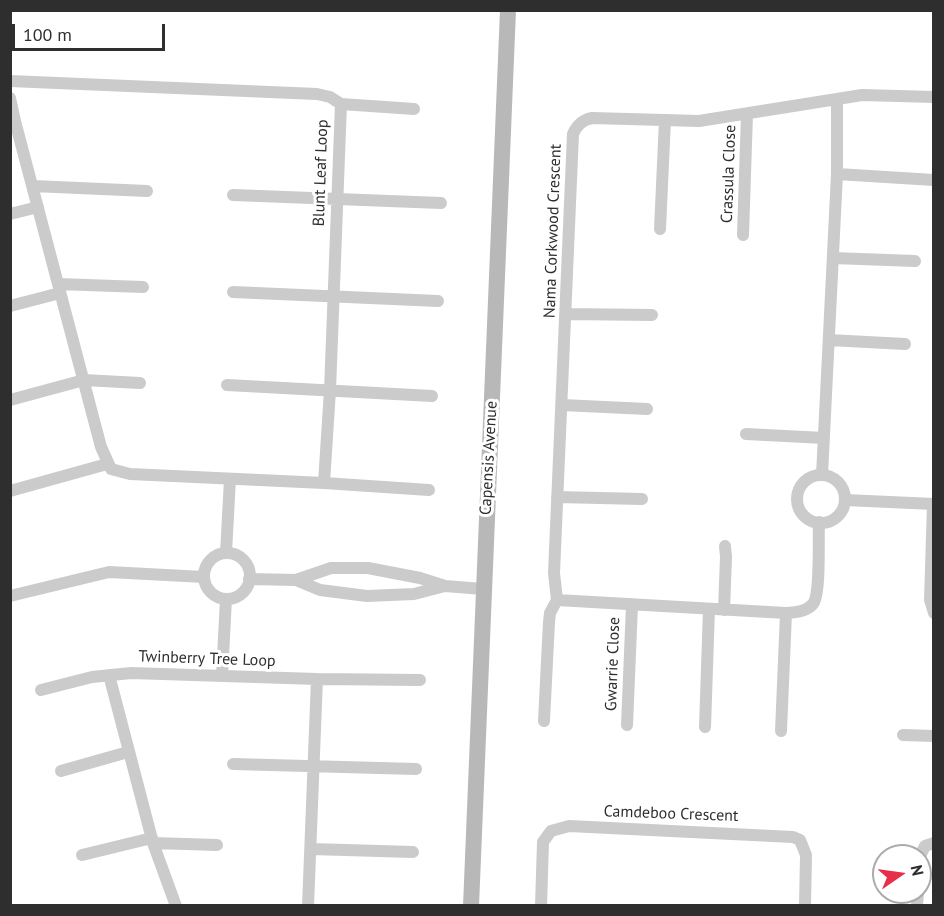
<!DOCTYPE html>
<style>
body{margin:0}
#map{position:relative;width:944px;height:916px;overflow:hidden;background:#fff;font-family:"PT Sans",sans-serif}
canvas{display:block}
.frame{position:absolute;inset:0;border:12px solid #2e2e2e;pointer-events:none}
.north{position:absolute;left:872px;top:844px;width:60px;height:60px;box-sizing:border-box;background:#fff;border:2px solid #ababab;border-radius:50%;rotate:77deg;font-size:16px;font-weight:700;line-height:24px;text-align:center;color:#2e2e2e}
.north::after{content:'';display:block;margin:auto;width:21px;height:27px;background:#e52f4b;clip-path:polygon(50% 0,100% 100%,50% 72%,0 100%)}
.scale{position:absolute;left:12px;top:24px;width:153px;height:27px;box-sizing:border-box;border:3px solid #2e2e2e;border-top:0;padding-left:8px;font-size:18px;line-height:21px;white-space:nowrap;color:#2e2e2e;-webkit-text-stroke:4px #fff;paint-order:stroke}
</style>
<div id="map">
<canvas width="944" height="916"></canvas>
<div class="frame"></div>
<div class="north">N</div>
<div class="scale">100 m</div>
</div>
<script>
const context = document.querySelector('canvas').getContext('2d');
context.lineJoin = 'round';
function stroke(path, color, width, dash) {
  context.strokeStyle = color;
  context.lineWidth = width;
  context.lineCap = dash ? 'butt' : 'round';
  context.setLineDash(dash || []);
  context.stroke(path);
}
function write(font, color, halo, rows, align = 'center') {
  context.font = font + ' "PT Sans",sans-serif';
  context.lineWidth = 6;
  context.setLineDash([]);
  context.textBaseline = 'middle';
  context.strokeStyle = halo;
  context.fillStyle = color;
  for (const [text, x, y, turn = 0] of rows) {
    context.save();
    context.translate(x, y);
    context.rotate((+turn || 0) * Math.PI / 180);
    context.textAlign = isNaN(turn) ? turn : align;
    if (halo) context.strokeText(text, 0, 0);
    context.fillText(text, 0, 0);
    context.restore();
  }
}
stroke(new Path2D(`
 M10 81 317 94 330 97 341 104
 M10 98 15 121 101 447 111 469 130 474 324 483 429 490
 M341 104 414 109
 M837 174 934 180
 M33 186 147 191
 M233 195 441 203
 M10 214 38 207
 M660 229 665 120
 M743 235 747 114
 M833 258 915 261
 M58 284 143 287
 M233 292 438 301
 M10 306 60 293
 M566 314 652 315
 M829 340 905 344
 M227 385 432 396
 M10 400 84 380 140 383
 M562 405 647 409
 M746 434 824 438
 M822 475 837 174V100
 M797 499a24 24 0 1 1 48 0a24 24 0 1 1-48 0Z
 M324 483 330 390 341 104
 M10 491 107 464
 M557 497 642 499
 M845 500 934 504
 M933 504 930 600 934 613
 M226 553 230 479
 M204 576a23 23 0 1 1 46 0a23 23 0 1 1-46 0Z
 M249 579 296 580 320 590 367 596 414 594 445 586
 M296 580 331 568H368L420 578 445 586 483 589
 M10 596 109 572 204 577
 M557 600 554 573 573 134C577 125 582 120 592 118L699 121 862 95 934 97
 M557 600 786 613C795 612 806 612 813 604 821 594 818 538 819 522
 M724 610 726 557 725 546
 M109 675 153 843 176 906
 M222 676 226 599
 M41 690 92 677 131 673 317 679 420 680
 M544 721 549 622 550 613 557 600
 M627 725 632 605
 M705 727 709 609
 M781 731 786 613
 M903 735 934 736
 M233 764 416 769
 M61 771 128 752
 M153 843 217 845
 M311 849 413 852
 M82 855 152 838
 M920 856 925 846 934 843
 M308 906 317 679
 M541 906 543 842 551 831 569 826 793 837 800 840 806 855 805 906
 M917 906 918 892`), '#cbcbcb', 12);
stroke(new Path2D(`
 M471 906 508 10`), '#b8b8b8', 16);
write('16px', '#2e2e2e', '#fff', [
 ["Blunt Leaf Loop",321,173,-88],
 ["Crassula Close",729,174,-88],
 ["Nama Corkwood Crescent",553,231,-88],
 ["Capensis Avenue",489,458,-87],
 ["Twinberry Tree Loop",207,659,2],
 ["Gwarrie Close",613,664,-88],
 ["Camdeboo Crescent",671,814,2]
]);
</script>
